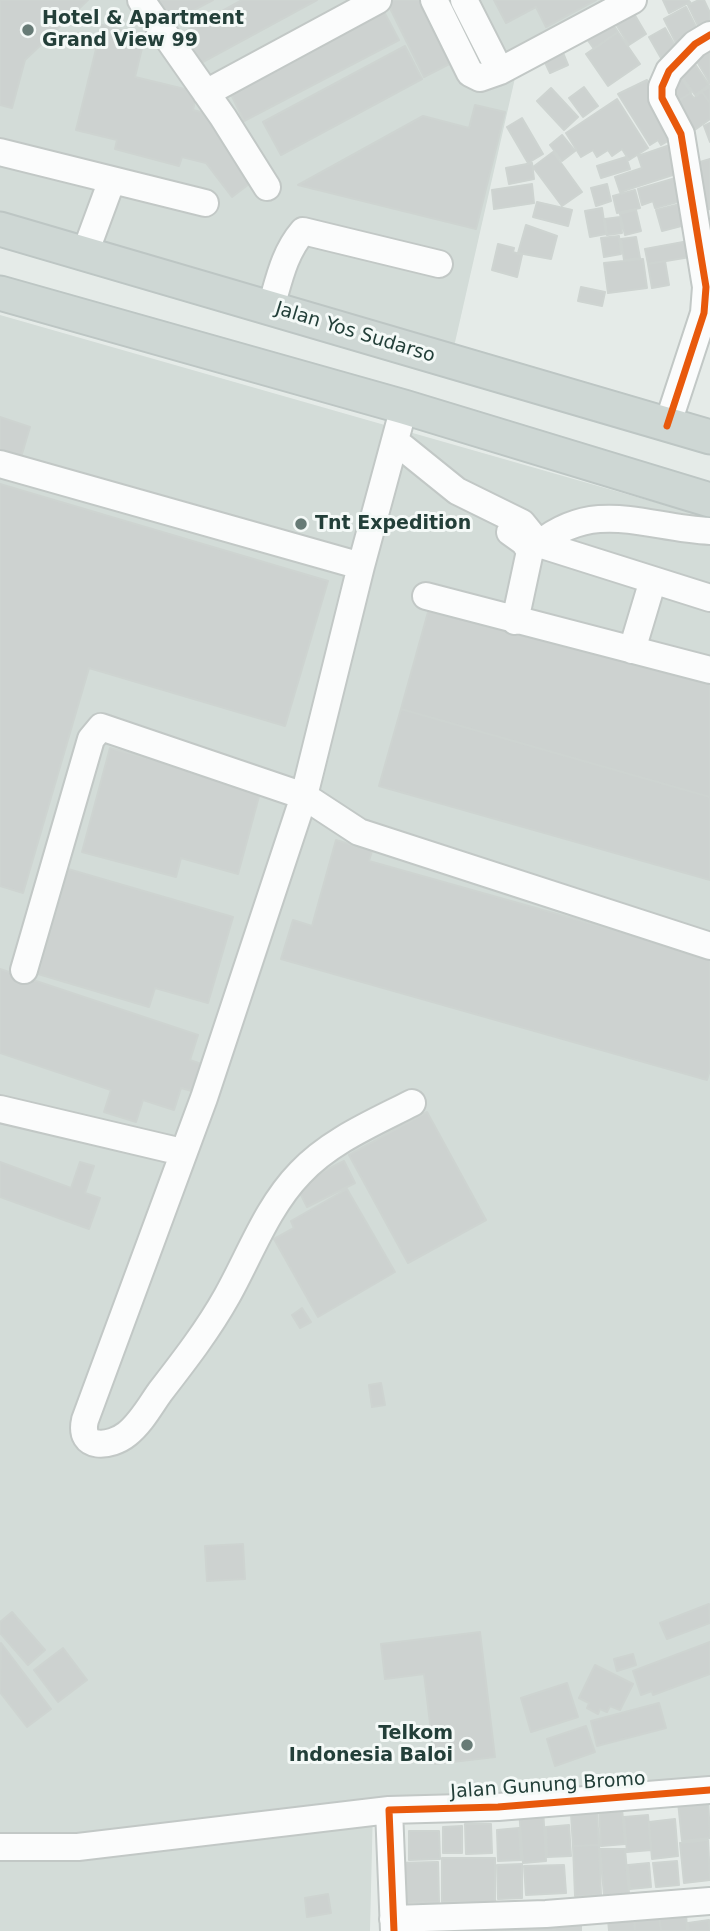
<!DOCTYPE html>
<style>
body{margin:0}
canvas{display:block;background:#e5ebe8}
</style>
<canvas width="710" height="1931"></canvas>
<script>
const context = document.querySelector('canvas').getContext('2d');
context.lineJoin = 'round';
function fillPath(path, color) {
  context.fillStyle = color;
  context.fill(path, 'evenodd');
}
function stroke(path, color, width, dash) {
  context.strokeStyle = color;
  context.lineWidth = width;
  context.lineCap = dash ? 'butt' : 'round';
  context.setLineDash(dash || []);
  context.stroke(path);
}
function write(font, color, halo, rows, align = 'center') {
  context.font = font + ' "DejaVu Sans",sans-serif';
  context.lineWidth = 6;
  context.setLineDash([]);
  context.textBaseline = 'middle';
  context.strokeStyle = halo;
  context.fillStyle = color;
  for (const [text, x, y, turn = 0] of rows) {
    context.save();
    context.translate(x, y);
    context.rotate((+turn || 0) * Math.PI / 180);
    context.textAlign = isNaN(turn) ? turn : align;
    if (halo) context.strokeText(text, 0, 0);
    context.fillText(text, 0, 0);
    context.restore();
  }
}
fillPath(new Path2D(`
 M0 0H630L520 56 451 360 0 225Z
 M0 315 710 518V1776L702 1785 373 1807 370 1931H0Z`), '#d3dcd8');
const building = new Path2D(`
 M0 0H88L25 60 12 108 0 105Z
 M155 0H213L167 24Z
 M242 0H317L201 63 184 32Z
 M386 0H429L459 59 424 77Z
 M494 0H596L546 27 536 7 506 23Z
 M663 0H688L690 2 669 13Z
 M699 0H704L710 13V28L701 32 688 5Z
 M381 6 399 40 244 121 227 86Z
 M630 7 646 34 629 45 612 18Z
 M686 7 699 33 679 49 664 19Z
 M607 15 618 32 594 49 582 32Z
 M102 25 145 36 135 77 197 92 193 110 220 117 257 178 232 197 206 163 182 157 179 166 115 149 117 140 76 130Z
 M665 28 681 56 665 65 649 37Z
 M618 32 640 64 608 86 586 54Z
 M710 44V83L693 55Z
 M405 46 422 79 281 155 263 122Z
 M561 48 568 65 550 73 542 56Z
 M695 64 709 85 695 95 680 74Z
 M679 74 691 93 677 101 666 83Z
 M647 80 680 134 661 145 658 140 650 145 618 94Z
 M710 86V103L702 92Z
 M584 87 598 106 583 117 569 98Z
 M551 88 578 117 564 130 537 101Z
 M702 92 710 103V119L689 134 670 108 690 93 694 98Z
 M617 99 648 148 629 160 622 149 612 156 608 150 597 157 593 150 581 157 566 133Z
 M475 105 505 112 476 229 298 185 423 116 469 128Z
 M522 118 543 154 528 163 507 127Z
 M710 123V142L704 126Z
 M562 135 575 151 562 161 550 145Z
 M670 145 679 173 620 192 615 177 642 168 638 156Z
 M553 152 582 192 562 206 533 167Z
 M626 157 630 169 601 178 597 166Z
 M710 159V209L700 212 690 172 702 169 700 162Z
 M532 163 534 179 509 184 506 168Z
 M679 177 685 200 655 208 653 201 642 205 638 189Z
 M532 184 534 203 494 209 492 190Z
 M607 184 611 201 596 206 591 188Z
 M635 190 640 208 617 213 613 196Z
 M537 202 572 210 568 226 533 217Z
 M684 203 689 224 662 231 656 210Z
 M602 208 606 234 590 237 585 211Z
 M636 210 641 231 625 235 620 214Z
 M620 217 622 233 607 235 605 219Z
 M526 225 557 236 551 259 518 253Z
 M619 236 621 254 604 257 601 238Z
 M636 237 640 258 624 260 621 239Z
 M694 240 696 256 648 264 645 249Z
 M498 244 514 248 513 252 522 255 517 277 492 270Z
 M643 259 647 288 608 293 604 263Z
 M665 261 669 285 652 288 648 264Z
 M581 287 605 292 602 306 578 301Z
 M0 417 30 427 19 464 0 458Z
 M0 484 328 581 285 726 89 668 23 893 0 886Z
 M430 605 710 684V797L401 709Z
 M401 709 710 797V880L379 786Z
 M110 748 261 789 238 874 181 858 176 877 82 852Z
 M336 840 372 851 369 861 710 957V1070L707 1080 281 959 293 920 312 926Z
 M68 869 233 917 208 1003 155 988 149 1007 38 974Z
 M0 969 198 1035 190 1060 204 1065 195 1092 181 1088 174 1110 143 1100 136 1122 104 1112 111 1090 0 1053Z
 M427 1112 486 1220 408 1263 349 1155Z
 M344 1161 355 1183 307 1207 296 1185Z
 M0 1162 71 1188 80 1162 94 1166 85 1193 100 1198 89 1229 0 1197Z
 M347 1189 395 1272 318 1317 274 1239 294 1228 291 1221Z
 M302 1308 311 1322 300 1328 292 1315Z
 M381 1383 385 1405 372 1407 369 1385Z
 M243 1544 245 1579 207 1581 205 1546Z
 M709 1604 710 1623 667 1639 660 1623Z
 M12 1612 45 1650 28 1665 0 1633V1622Z
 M480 1632 495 1757 435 1764 424 1674 385 1679 381 1644Z
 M710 1642V1674L653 1695 652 1691 641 1695 633 1671Z
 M1 1643 51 1709 27 1727 0 1692Z
 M63 1648 87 1680 58 1702 34 1670Z
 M633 1654 636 1665 617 1671 614 1659Z
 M595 1665 633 1684 620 1710 610 1706 607 1712 600 1709 598 1714 587 1708 589 1703 579 1698Z
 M567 1683 578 1717 531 1732 521 1698Z
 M659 1703 666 1728 597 1746 591 1721Z
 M586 1726 595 1752 555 1766 547 1739Z
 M708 1798 710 1838 682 1841 678 1802Z
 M599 1806 622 1808 625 1844 601 1846Z
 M543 1808 546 1861 523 1863 519 1810Z
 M597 1813 599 1845 573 1846 571 1814Z
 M648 1815 651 1850 627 1852 624 1817Z
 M675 1819 678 1856 652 1859 649 1822Z
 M465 1824H491L492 1853 466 1854Z
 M569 1825 571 1856 547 1857 546 1827Z
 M462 1826V1853H443V1827Z
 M519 1828 521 1860 498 1861 497 1830Z
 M409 1831H439L440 1859 409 1860Z
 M708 1840 710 1880 684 1883 680 1843Z
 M599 1845 601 1895 575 1896 573 1846Z
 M600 1849H625L629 1893 604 1895Z
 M442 1858H495V1902H442Z
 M677 1861 679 1885 656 1887 653 1863Z
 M438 1862 439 1902 397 1903 396 1863Z
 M649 1863 651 1887 630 1889 628 1865Z
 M522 1864V1898L498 1899 497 1865Z
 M564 1865 566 1893 526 1895 524 1866Z
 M328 1894 331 1913 307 1917 305 1898Z
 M686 1912 687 1931H661L659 1914Z
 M659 1914 661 1931H635L634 1916Z
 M634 1916 635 1931H609L608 1919Z
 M528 1920 529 1931H504L503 1922Z
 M709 1920 710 1931H689L688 1923Z
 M581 1922V1931H555V1924Z
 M502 1928V1931H476V1929Z
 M553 1928V1931H531V1929Z`);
fillPath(building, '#cdd2d0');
stroke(building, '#ced4d1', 2);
const minor = new Path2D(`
 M141 0 223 117 267 187
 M434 0 470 73 480 78 500 71 633 0
 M464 0 500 71
 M206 93 378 0
 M0 152 205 203
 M85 253 112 180
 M271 307C279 280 284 253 303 231L439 264
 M404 407 361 566 304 796 204 1098 85 1420C78 1451 111 1447 127 1434 141 1423 150 1406 160 1392 184 1361 208 1330 227 1296 250 1255 267 1207 300 1173 330 1141 373 1123 412 1103
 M667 426 704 313 706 287 681 134 662 98V87L669 71 695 44 710 35
 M395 441 457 491 522 523 539 544 710 598
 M0 464 361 566
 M510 532 524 542 530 551 515 621
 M539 544C596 498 646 528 710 531
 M426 596 710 670
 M632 650 653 580
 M24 970 91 739 101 727 304 796 359 832 710 946
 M0 1109 182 1152
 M389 1810 394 1931
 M0 1847H78L389 1810 498 1807 710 1790
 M393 1919 546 1914 710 1901`);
const major = new Path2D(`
 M0 229 710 437
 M0 293 404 407 710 500`);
stroke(minor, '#c2c8c6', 30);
stroke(major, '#bdc6c4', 37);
stroke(minor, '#fbfcfc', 26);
stroke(major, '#ced7d4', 33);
stroke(new Path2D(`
 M667 426 704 313 706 287 681 134 662 98V87L669 71 695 44 710 35
 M394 1931 389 1810 498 1807 710 1790`), '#e8590c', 7);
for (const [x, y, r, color] of [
 [28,30,7,"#677b76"],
 [301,524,7,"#677b76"],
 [467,1745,7,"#677b76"]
]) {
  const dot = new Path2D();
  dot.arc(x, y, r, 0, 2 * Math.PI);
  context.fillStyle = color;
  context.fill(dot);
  stroke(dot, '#f4f9f7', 2.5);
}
write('bold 19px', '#233f39', '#f4f9f7', [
 ["Hotel & Apartment",42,19],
 ["Grand View 99",42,41],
 ["Tnt Expedition",315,524],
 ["Telkom",453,1734,"right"],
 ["Indonesia Baloi",453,1756,"right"]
], 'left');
write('19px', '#233f39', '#f4f9f7', [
 ["Jalan Yos Sudarso",355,333,17],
 ["Jalan Gunung Bromo",548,1786,-4]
]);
</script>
